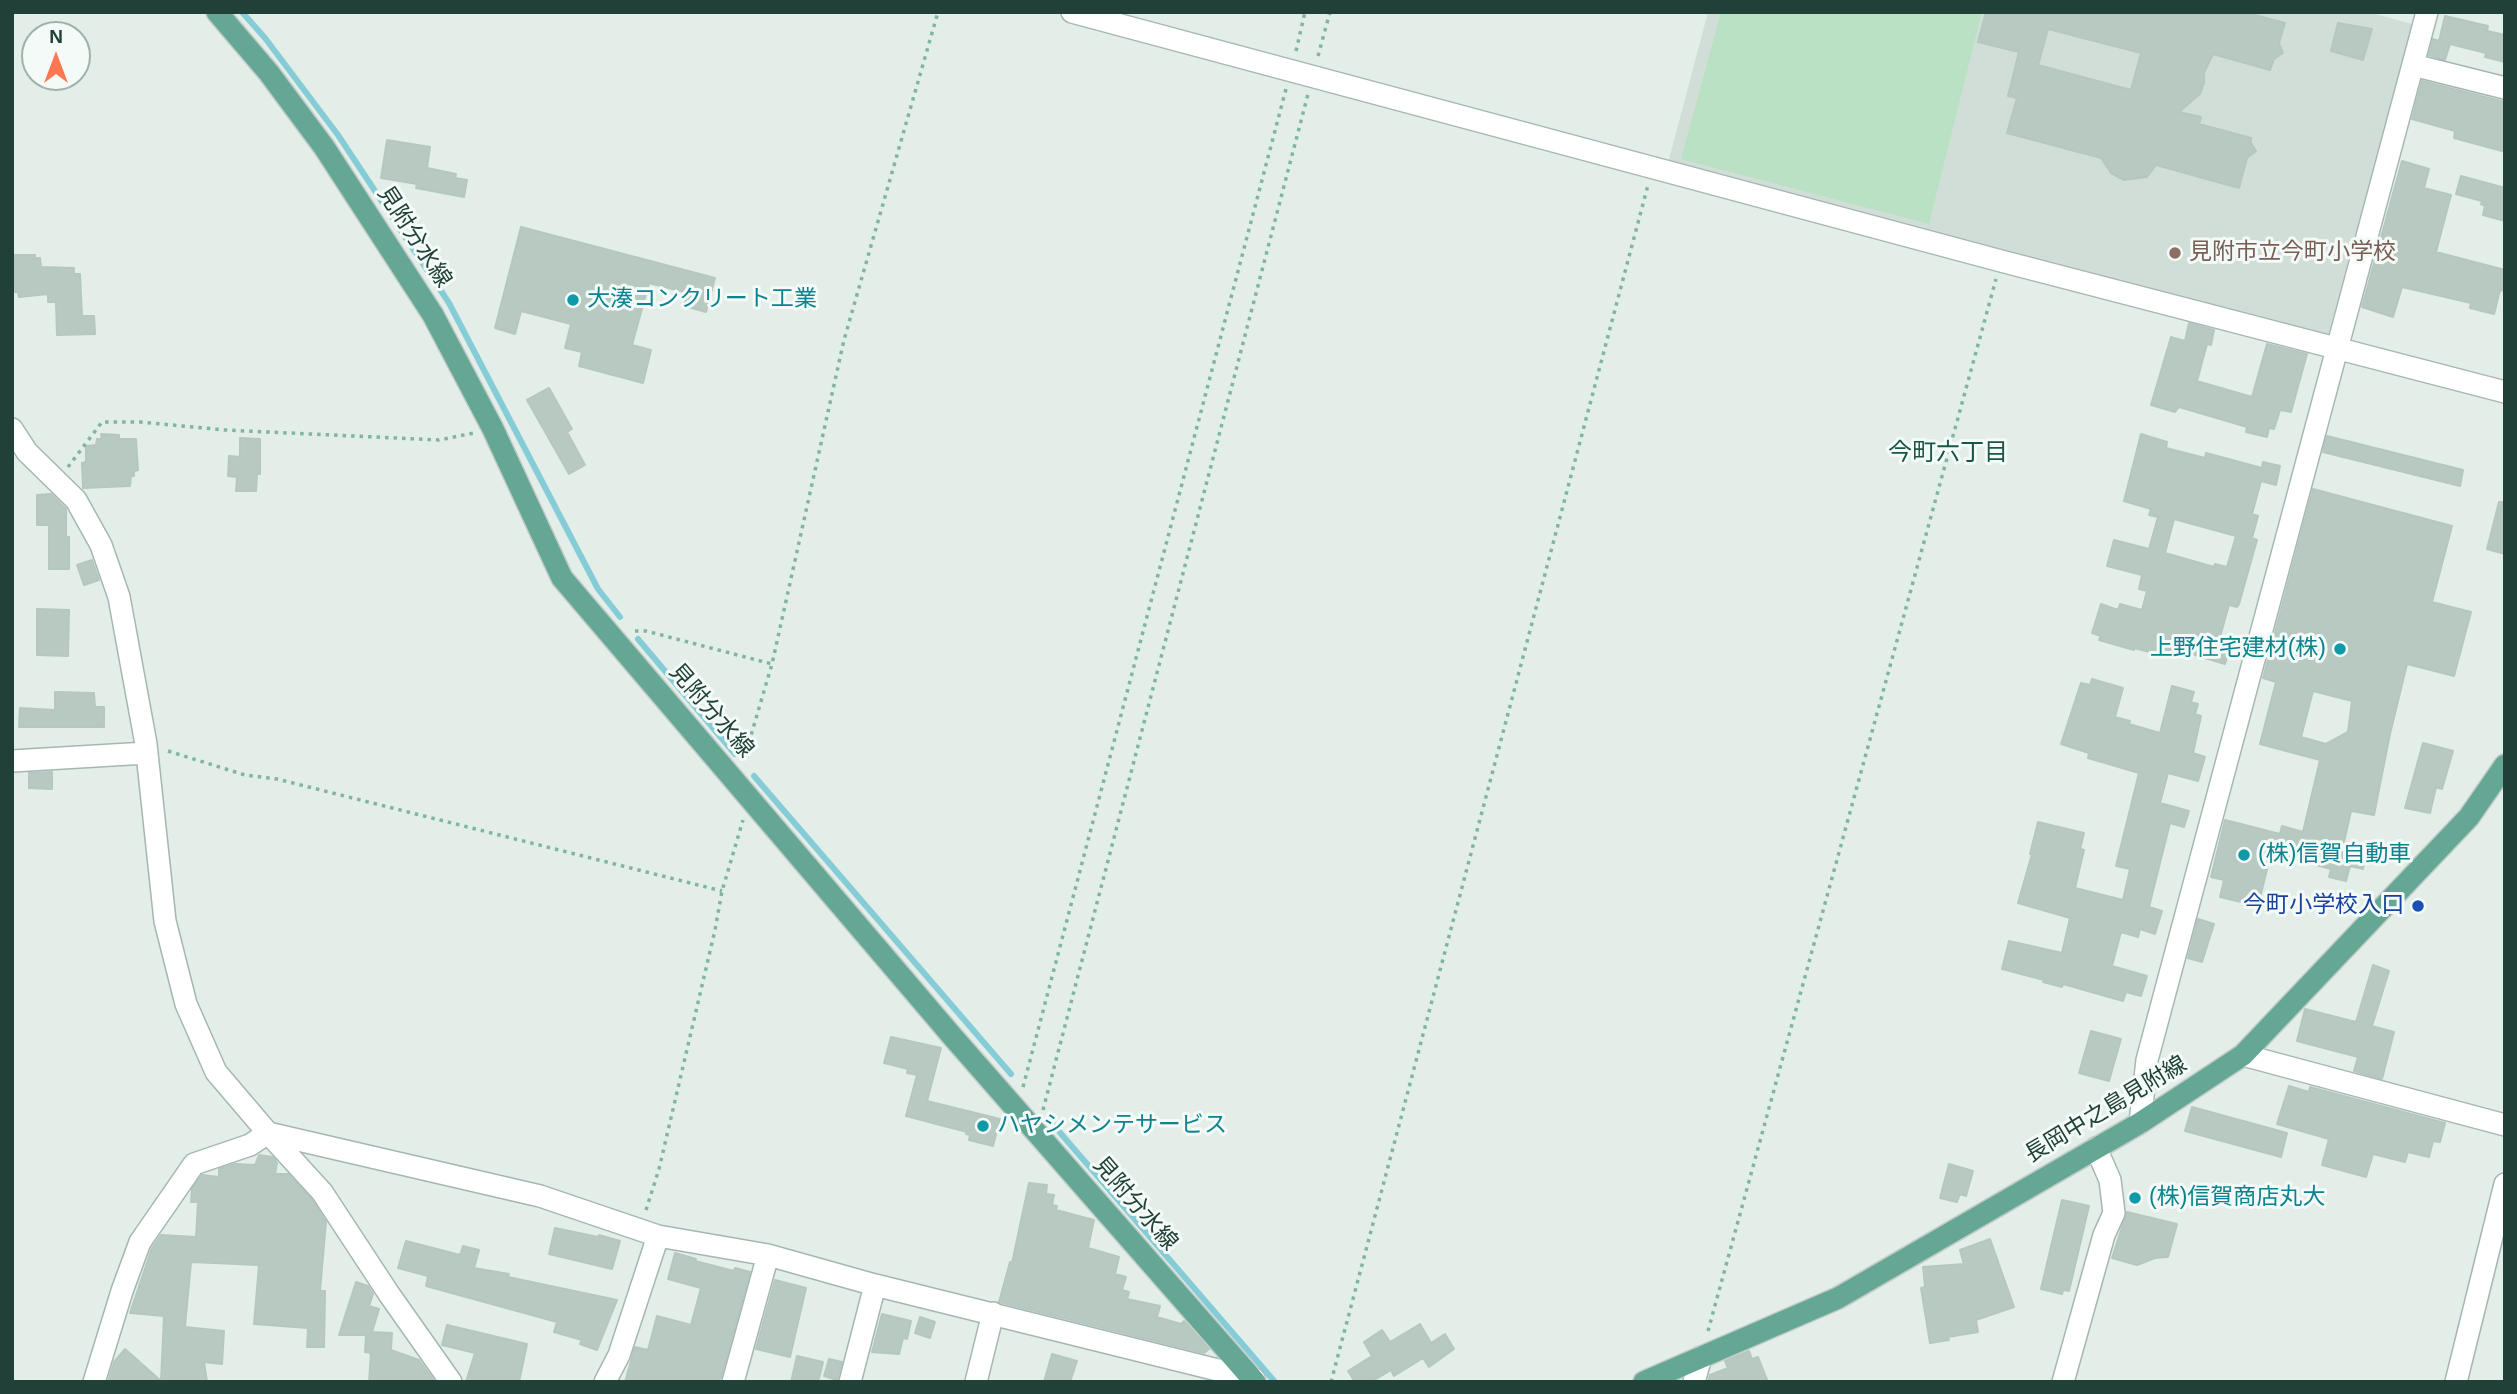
<!DOCTYPE html>
<meta charset="utf-8">
<style>
body{margin:0}
#map{position:relative;width:2517px;height:1394px;overflow:hidden;background:#e3eee9;font-family:Helvetica,sans-serif}
canvas{display:block}
.frame{position:absolute;inset:0;border:14px solid #214138;pointer-events:none}
.north{position:absolute;left:21px;top:21px;width:70px;height:70px;box-sizing:border-box;background:#f4faf7;border:2px solid #a0b0ab;border-radius:50%;rotate:0deg;font-size:19px;font-weight:700;line-height:28px;text-align:center;color:#214138}
.north::after{content:'';display:block;margin:auto;width:24px;height:32px;background:#fd7852;clip-path:polygon(50% 0,100% 100%,50% 72%,0 100%)}
</style>
<div id="map">
<canvas width="2517" height="1394"></canvas>
<div class="frame"></div>
<div class="north">N</div>
</div>
<script>
const context = document.querySelector('canvas').getContext('2d');
context.lineJoin = 'round';
function fillPath(path, color) {
  context.fillStyle = color;
  context.fill(path, 'evenodd');
}
function stroke(path, color, width, dash) {
  context.strokeStyle = color;
  context.lineWidth = width;
  context.lineCap = dash ? 'butt' : 'round';
  context.setLineDash(dash || []);
  context.stroke(path);
}
function write(font, color, halo, rows, align = 'center') {
  context.font = font + ' Helvetica,"Noto Sans JP",sans-serif';
  context.lineWidth = 6;
  context.setLineDash([]);
  context.textBaseline = 'middle';
  context.strokeStyle = halo;
  context.fillStyle = color;
  for (const [text, x, y, turn = 0] of rows) {
    context.save();
    context.translate(x, y);
    context.rotate((+turn || 0) * Math.PI / 180);
    context.textAlign = isNaN(turn) ? turn : align;
    if (halo) context.strokeText(text, 0, 0);
    context.fillText(text, 0, 0);
    context.restore();
  }
}
fillPath(new Path2D(`
 M1708 12H2368L2412 24 2328 335 1671 171 1668 163Z`), '#d1ded8');
fillPath(new Path2D(`
 M1721 12H1982L1929 224 1681 159Z`), '#bae1c4');
stroke(new Path2D(`
 M242 12 265 38 338 135 449 303 598 589 620 617
 M638 639 735 754
 M754 776 1011 1074
 M1050 1121 1275 1382`), '#86ccd7', 6);
const building = new Path2D(`
 M1986 12H2244L2285 23 2279 43 2283 53 2274 59 2270 70 2213 54 2204 73V83L2200 94 2179 112 2201 117 2199 124 2251 138V143L2256 151 2247 158 2239 188 2156 165 2147 177 2124 180 2111 173 2101 158 2007 133 2017 98 2008 96 2019 52 1978 42ZM2048 29 2141 53 2131 90 2038 65Z
 M2445 16 2488 26 2487 31 2505 35V62L2485 57 2486 53 2450 44 2445 60 2429 55 2433 39 2439 41Z
 M2338 23 2372 29 2363 60 2331 51Z
 M2422 81 2505 102V140L2502 151 2454 138 2455 131 2412 119Z
 M387 140 430 147 427 168 456 174 455 178 467 180 464 197 416 188 417 184 381 178Z
 M2402 161 2429 169 2424 188 2451 195 2436 252 2505 270V291L2500 290 2494 314 2470 308 2471 303 2402 287 2393 317 2362 307Z
 M2461 176 2505 188V221L2483 215 2485 206 2481 204 2482 201 2456 194Z
 M521 227 715 278 706 312 684 306 688 293 649 283 632 345 651 350 643 383 579 366 582 352 565 348 571 324 521 311 515 334 495 328Z
 M14 255H35V258H40L41 267 74 268V274H80L82 316H94L95 334 57 335 56 302H48V294L19 297 18 292H12Z
 M2189 323 2214 330 2211 345 2207 344 2197 381 2252 397 2267 344 2307 354 2291 412 2280 410 2274 429 2269 428 2267 437 2246 432 2247 427 2179 407 2175 412 2151 405 2171 337 2185 341Z
 M549 388 572 429 567 432 585 465 569 474 527 400Z
 M101 434 119 435V439H136L138 470 134 471V476H131L130 486 83 488 82 463 86 462V446L96 445 97 439H102Z
 M2141 434 2167 442 2166 448 2205 458 2206 453 2262 468 2263 462 2280 466 2276 485 2261 481 2252 514 2258 516 2252 538 2257 540 2239 604 2237 607 2229 605 2220 637 2232 640 2225 664 2175 649 2173 658 2134 648V650L2099 640 2101 636 2092 633 2101 604 2118 610 2120 604 2142 610 2147 591 2139 589 2142 575 2107 566 2114 540 2149 549 2158 517 2149 515 2151 509 2124 501ZM2174 519 2236 536 2227 567 2215 564 2214 567 2165 553Z
 M2327 436 2463 470 2460 486 2323 452Z
 M240 438 260 439V474H257L256 491H236L237 477 228 476 229 456 240 457Z
 M2313 489 2452 526 2432 602 2471 612 2454 676 2407 664 2390 734 2374 815 2351 811 2344 842 2367 849 2363 869 2350 866 2346 881 2329 877 2331 869 2271 853 2258 906 2220 897 2224 880 2211 877 2225 820 2280 834 2282 826 2303 832 2320 760 2260 744 2276 682 2263 678ZM2313 691 2352 701 2348 732 2326 744 2301 737Z
 M51 494 66 509V537H69V569H49V525H37V495Z
 M2499 502H2505V554L2487 549Z
 M92 560 99 580 84 585 77 565Z
 M37 609 69 610 68 656 37 655Z
 M2092 679 2123 688 2115 717 2130 721 2129 724 2160 733 2172 686 2194 692 2191 702 2198 704 2195 714 2201 716 2193 753 2205 757 2198 781 2168 773 2160 803 2189 811 2184 827 2170 823 2149 907 2162 911 2155 934 2140 929 2138 937 2121 932 2112 966 2147 976 2141 996 2126 992 2123 1001 2063 984 2062 987 2043 982 2044 980 2002 969 2009 941 2062 953 2070 918 2018 903 2032 854H2030L2038 822 2084 833 2080 849 2084 850 2075 888 2123 900 2130 869 2116 866 2139 773 2088 758 2089 753 2061 744 2081 683 2090 685Z
 M55 692 94 693 95 707H104V727H19L20 708 55 710Z
 M2423 743 2453 751 2442 789 2436 787 2430 813 2405 808Z
 M52 772V789L29 788V773Z
 M2198 919 2214 924 2202 962 2188 958Z
 M2373 965 2389 971 2372 1026 2394 1032 2382 1079 2354 1071 2358 1057 2297 1041 2305 1009 2356 1022Z
 M2091 1031 2121 1039 2109 1081 2079 1073Z
 M891 1037 941 1048 927 1101 1000 1119 993 1146 969 1140 970 1135 966 1134 967 1132 906 1116 917 1075 907 1073 908 1069 884 1063Z
 M2289 1086 2309 1092 2310 1087 2445 1123 2440 1142 2433 1141 2429 1157 2408 1152 2405 1162 2373 1154 2366 1177 2322 1165 2329 1139 2277 1124Z
 M2192 1107 2287 1133 2281 1157 2185 1131Z
 M259 1155 273 1157 277 1163 275 1174H288L312 1200 326 1222 320 1291H325L324 1347H307L308 1328 254 1324 259 1265 191 1262 185 1327 224 1331 222 1364 204 1362 207 1382H108L114 1362 125 1349 161 1381 164 1316 130 1313 152 1248 161 1235 196 1237 198 1202H191L192 1189 202 1175 219 1177V1169L235 1164 255 1165Z
 M1949 1164 1973 1171 1966 1196 1960 1194 1957 1202 1940 1198Z
 M1029 1183 1047 1185 1046 1194 1054 1195 1052 1205 1057 1206 1056 1210 1094 1220 1088 1248 1119 1257 1115 1274 1126 1277 1122 1290 1129 1292 1127 1299 1160 1306 1157 1317 1181 1324 1184 1321 1209 1349 1204 1353 999 1302 1010 1262 1012 1263Z
 M2062 1200 2089 1206 2069 1291 2063 1290 2062 1294 2041 1289Z
 M2127 1212 2177 1224 2168 1257 2155 1258 2137 1265 2112 1258Z
 M555 1228 598 1237 599 1235 620 1241 612 1269 549 1254Z
 M1990 1239 2014 1307 1976 1320 1978 1332 1948 1337 1949 1340 1930 1343 1921 1288 1925 1287 1923 1267 1964 1264 1960 1250Z
 M406 1241 460 1255 463 1246 479 1250 474 1268 509 1274 508 1277 617 1300 597 1350 580 1344 582 1340 554 1332 557 1322 426 1286 428 1276 398 1268Z
 M675 1253 696 1259 695 1261 734 1271 735 1268 750 1272 721 1377 718 1382H625L635 1347 648 1350 657 1316 691 1325 701 1288 668 1279Z
 M775 1280 806 1288 790 1357 756 1349Z
 M356 1282 368 1286 373 1294 369 1306 379 1309 372 1332 392 1333 391 1350 419 1360 435 1382H369L371 1353 365 1352 366 1335H339Z
 M882 1314 911 1321 907 1339 903 1338 899 1354 872 1352Z
 M920 1317 935 1322 930 1338 915 1333Z
 M1420 1324 1431 1343 1445 1334 1454 1349 1429 1367 1423 1358 1394 1376 1391 1370 1371 1382H1355L1348 1371 1372 1356 1364 1342 1382 1330 1390 1342Z
 M447 1325 527 1344 519 1382H466L475 1353 442 1345Z
 M1749 1351 1752 1359 1758 1357 1768 1382H1708L1710 1375 1728 1368 1725 1361Z
 M1052 1354 1077 1361 1070 1382H1044Z
 M797 1356 823 1362 818 1382H791Z
 M829 1359 842 1362 837 1380 824 1376Z`);
fillPath(building, '#b8c9c2');
stroke(building, '#b4c8c0', 2);
const minor = new Path2D(`
 M1072 12 2001 261 2505 392
 M2413 65 2505 88
 M12 429 27 452 76 500 101 545 119 597 146 744 165 921 186 1004 216 1072 268 1133 322 1192 389 1294 451 1382
 M12 761 146 753
 M2243 1055 2505 1125
 M2140 1123 2147 1060 2427 12
 M94 1382 122 1291 140 1242 194 1164 250 1145 268 1133 540 1196 658 1236 768 1255 875 1285 1254 1379
 M605 1382 619 1355 658 1236
 M733 1382 768 1255
 M850 1382 875 1285
 M976 1382 993 1313
 M1694 1382 1701 1357
 M2063 1382 2104 1235 2114 1213 2110 1180 2096 1148
 M2456 1382 2505 1184`);
const major = new Path2D(`
 M217 12 269 73 324 147 433 315 493 429 562 578 952 1036 1255 1382
 M1644 1382 1838 1298 2140 1123 2243 1055 2469 817 2505 765`);
stroke(minor, '#a5b7b0', 24);
stroke(major, '#c1cac7', 24);
stroke(new Path2D(`
 M1296 51 1305 12
 M1318 56 1330 12
 M68 467 102 422H140L225 430 439 440 474 433
 M635 631H646L772 664
 M168 751 245 775 277 779 722 891
 M744 759 772 664 844 340 938 12
 M1023 1087 1286 89
 M1043 1110 1308 94
 M646 1210 659 1169 715 930 722 891 743 820
 M1708 1331 1996 279
 M1331 1382 1648 185`), '#81b4a3', 3.5, [3.5, 5]);
stroke(minor, '#fff', 21);
stroke(major, '#64a794', 21);
for (const [x, y, r, color] of [
 [2175,253,7,"#8d6e63"],
 [573,300,7,"#0f9aa8"],
 [2340,649,7,"#0f9aa8"],
 [2244,855,7,"#0f9aa8"],
 [2418,906,7,"#1a4fb4"],
 [983,1126,7,"#0f9aa8"],
 [2135,1198,7,"#0f9aa8"]
]) {
  const dot = new Path2D();
  dot.arc(x, y, r, 0, 2 * Math.PI);
  context.fillStyle = color;
  context.fill(dot);
  stroke(dot, '#f4faf7', 2.5);
}
write('23px', '#214138', '#f4faf7', [
 ["見附分水線",414,237,57],
 ["見附分水線",711,711,49],
 ["長岡中之島見附線",2106,1110,-31],
 ["見附分水線",1135,1204,49]
]);
write('23px', '#785e54', '#f4faf7', [
 ["見附市立今町小学校",2189,253]
], 'left');
write('23px', '#0d838f', '#f4faf7', [
 ["大湊コンクリート工業",587,300],
 ["上野住宅建材(株)",2326,649,"right"],
 ["(株)信賀自動車",2258,855],
 ["ハヤシメンテサービス",997,1126],
 ["(株)信賀商店丸大",2149,1198]
], 'left');
write('23px', '#164399', '#f4faf7', [
 ["今町小学校入口",2404,906]
], 'right');
write('24px', '#1b5546', '#f4faf7', [
 ["今町六丁目",1948,453]
]);
</script>
